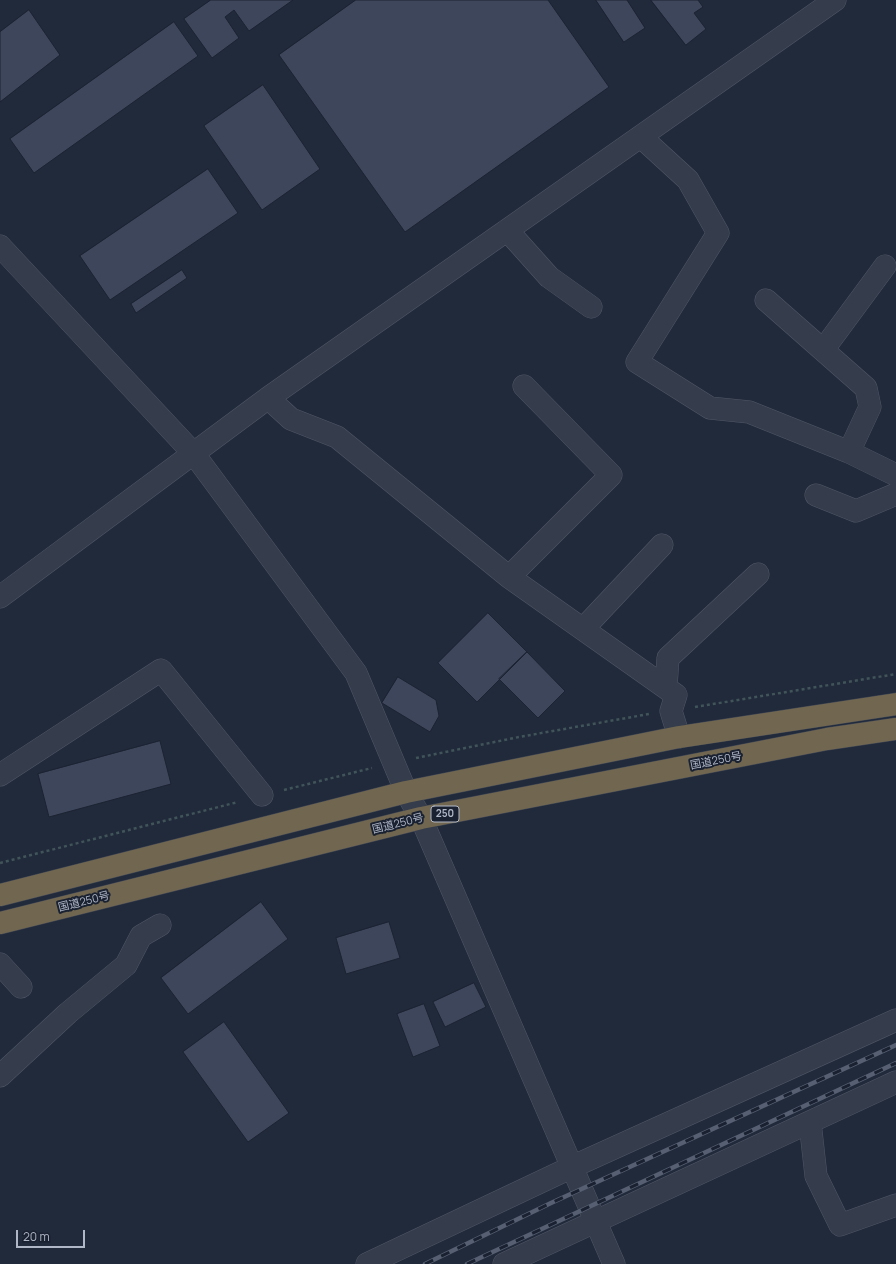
<!DOCTYPE html>
<meta charset="utf-8">
<style>
body{margin:0}
#map{position:relative;width:896px;height:1264px;overflow:hidden;background:#212a3b;font-family:Manrope,sans-serif}
canvas{display:block}
.scale{position:absolute;left:16px;top:1230px;width:69px;height:18px;box-sizing:border-box;border:2px solid #b0b7c7;border-top:0;padding-left:5px;font-size:12px;line-height:14px;white-space:nowrap;color:#b0b7c7;-webkit-text-stroke:3px #1a2130;paint-order:stroke}
</style>
<div id="map">
<canvas width="896" height="1264"></canvas>
<div class="scale">20 m</div>
</div>
<script>
const context = document.querySelector('canvas').getContext('2d');
context.lineJoin = 'round';
function fillPath(path, color) {
  context.fillStyle = color;
  context.fill(path, 'evenodd');
}
function stroke(path, color, width, dash) {
  context.strokeStyle = color;
  context.lineWidth = width;
  context.lineCap = dash ? 'butt' : 'round';
  context.setLineDash(dash || []);
  context.stroke(path);
}
function write(font, color, halo, rows, align = 'center') {
  context.font = font + ' Manrope,"Noto Sans JP",sans-serif';
  context.lineWidth = 4;
  context.setLineDash([]);
  context.textBaseline = 'middle';
  context.strokeStyle = halo;
  context.fillStyle = color;
  for (const [text, x, y, turn = 0] of rows) {
    context.save();
    context.translate(x, y);
    context.rotate((+turn || 0) * Math.PI / 180);
    context.textAlign = isNaN(turn) ? turn : align;
    if (halo) context.strokeText(text, 0, 0);
    context.fillText(text, 0, 0);
    context.restore();
  }
}
const building = new Path2D(`
 M211 0H293L249 31 234 10 225 17 239 38 212 58 184 19Z
 M356 0H548L609 87 405 232 279 55Z
 M596 0H627L645 28 624 42Z
 M651 0H698L703 7 694 13 706 29 686 45Z
 M29 10 60 55 0 102V32Z
 M174 22 198 56 34 173 10 139Z
 M263 85 320 169 262 210 204 126Z
 M208 169 238 213 110 300 80 256Z
 M182 270 187 278 136 313 131 304Z
 M488 613 527 652 477 702 438 663Z
 M527 652 565 691 538 718 499 679Z
 M398 677 436 700 439 716 430 732 382 703Z
 M160 741 171 784 49 817 38 774Z
 M261 902 288 939 188 1014 161 978Z
 M389 922 400 958 346 974 336 938Z
 M474 983 486 1007 445 1027 433 1002Z
 M424 1004 440 1046 413 1057 397 1014Z
 M224 1022 289 1113 248 1142 183 1052Z`);
fillPath(building, '#3d465b');
stroke(building, '#1c2332', 1);
const minor = new Path2D(`
 M641 137 688 180 718 233 637 362 710 408 749 412 849 452 896 475
 M507 230 549 277 591 307
 M0 246 194 454 356 673 406 792 421 818 614 1264
 M766 300 866 388 870 407 849 452
 M823 350 885 266
 M268 398 291 419 337 437 509 577 676 695 671 711 679 737
 M816 495 856 511 896 494
 M509 577 611 475 524 386
 M0 597 268 398 835 0
 M583 629 662 545
 M666 687 668 658 758 574
 M0 775 161 670 262 795
 M0 964 21 987
 M0 1076 68 1013 126 965 141 936 160 925
 M810 1122 816 1176 840 1225 896 1205
 M367 1264 572 1167 896 1020
 M504 1264 896 1082`);
const highway = new Path2D(`
 M0 895 406 792 679 737 896 704
 M0 923 421 818 827 739 896 729`);
stroke(minor, '#505766', 23);
stroke(highway, '#3d4453', 23);
stroke(new Path2D(`
 M695 707 896 674
 M416 758 519 737 649 714
 M284 790 372 768
 M0 863 238 802`), '#415459', 2.5, [3, 3]);
stroke(minor, '#353c4b', 22);
stroke(highway, '#716751', 22);
const rail = new Path2D(`
 M425 1264 551 1203 896 1045
 M467 1264 896 1063`);
stroke(rail, '#566072', 4.5);
stroke(rail, '#1a2130', 3, [9]);
for (const [x, y, w] of [
 [445,814,28]
]) {
  const box = new Path2D();
  box.roundRect(x - w / 2, y - 8, w, 16, 3);
  context.fillStyle = '#1a2130';
  context.fill(box);
  stroke(box, '#b0b7c7', 1);
}
write('bold 10px', '#b0b7c7', null, [
 ["250",445,814]
]);
write('11px', '#b0b7c7', '#1a2130', [
 ["国道250号",716,761,-11],
 ["国道250号",398,824,-14],
 ["国道250号",84,902,-14]
]);
</script>
